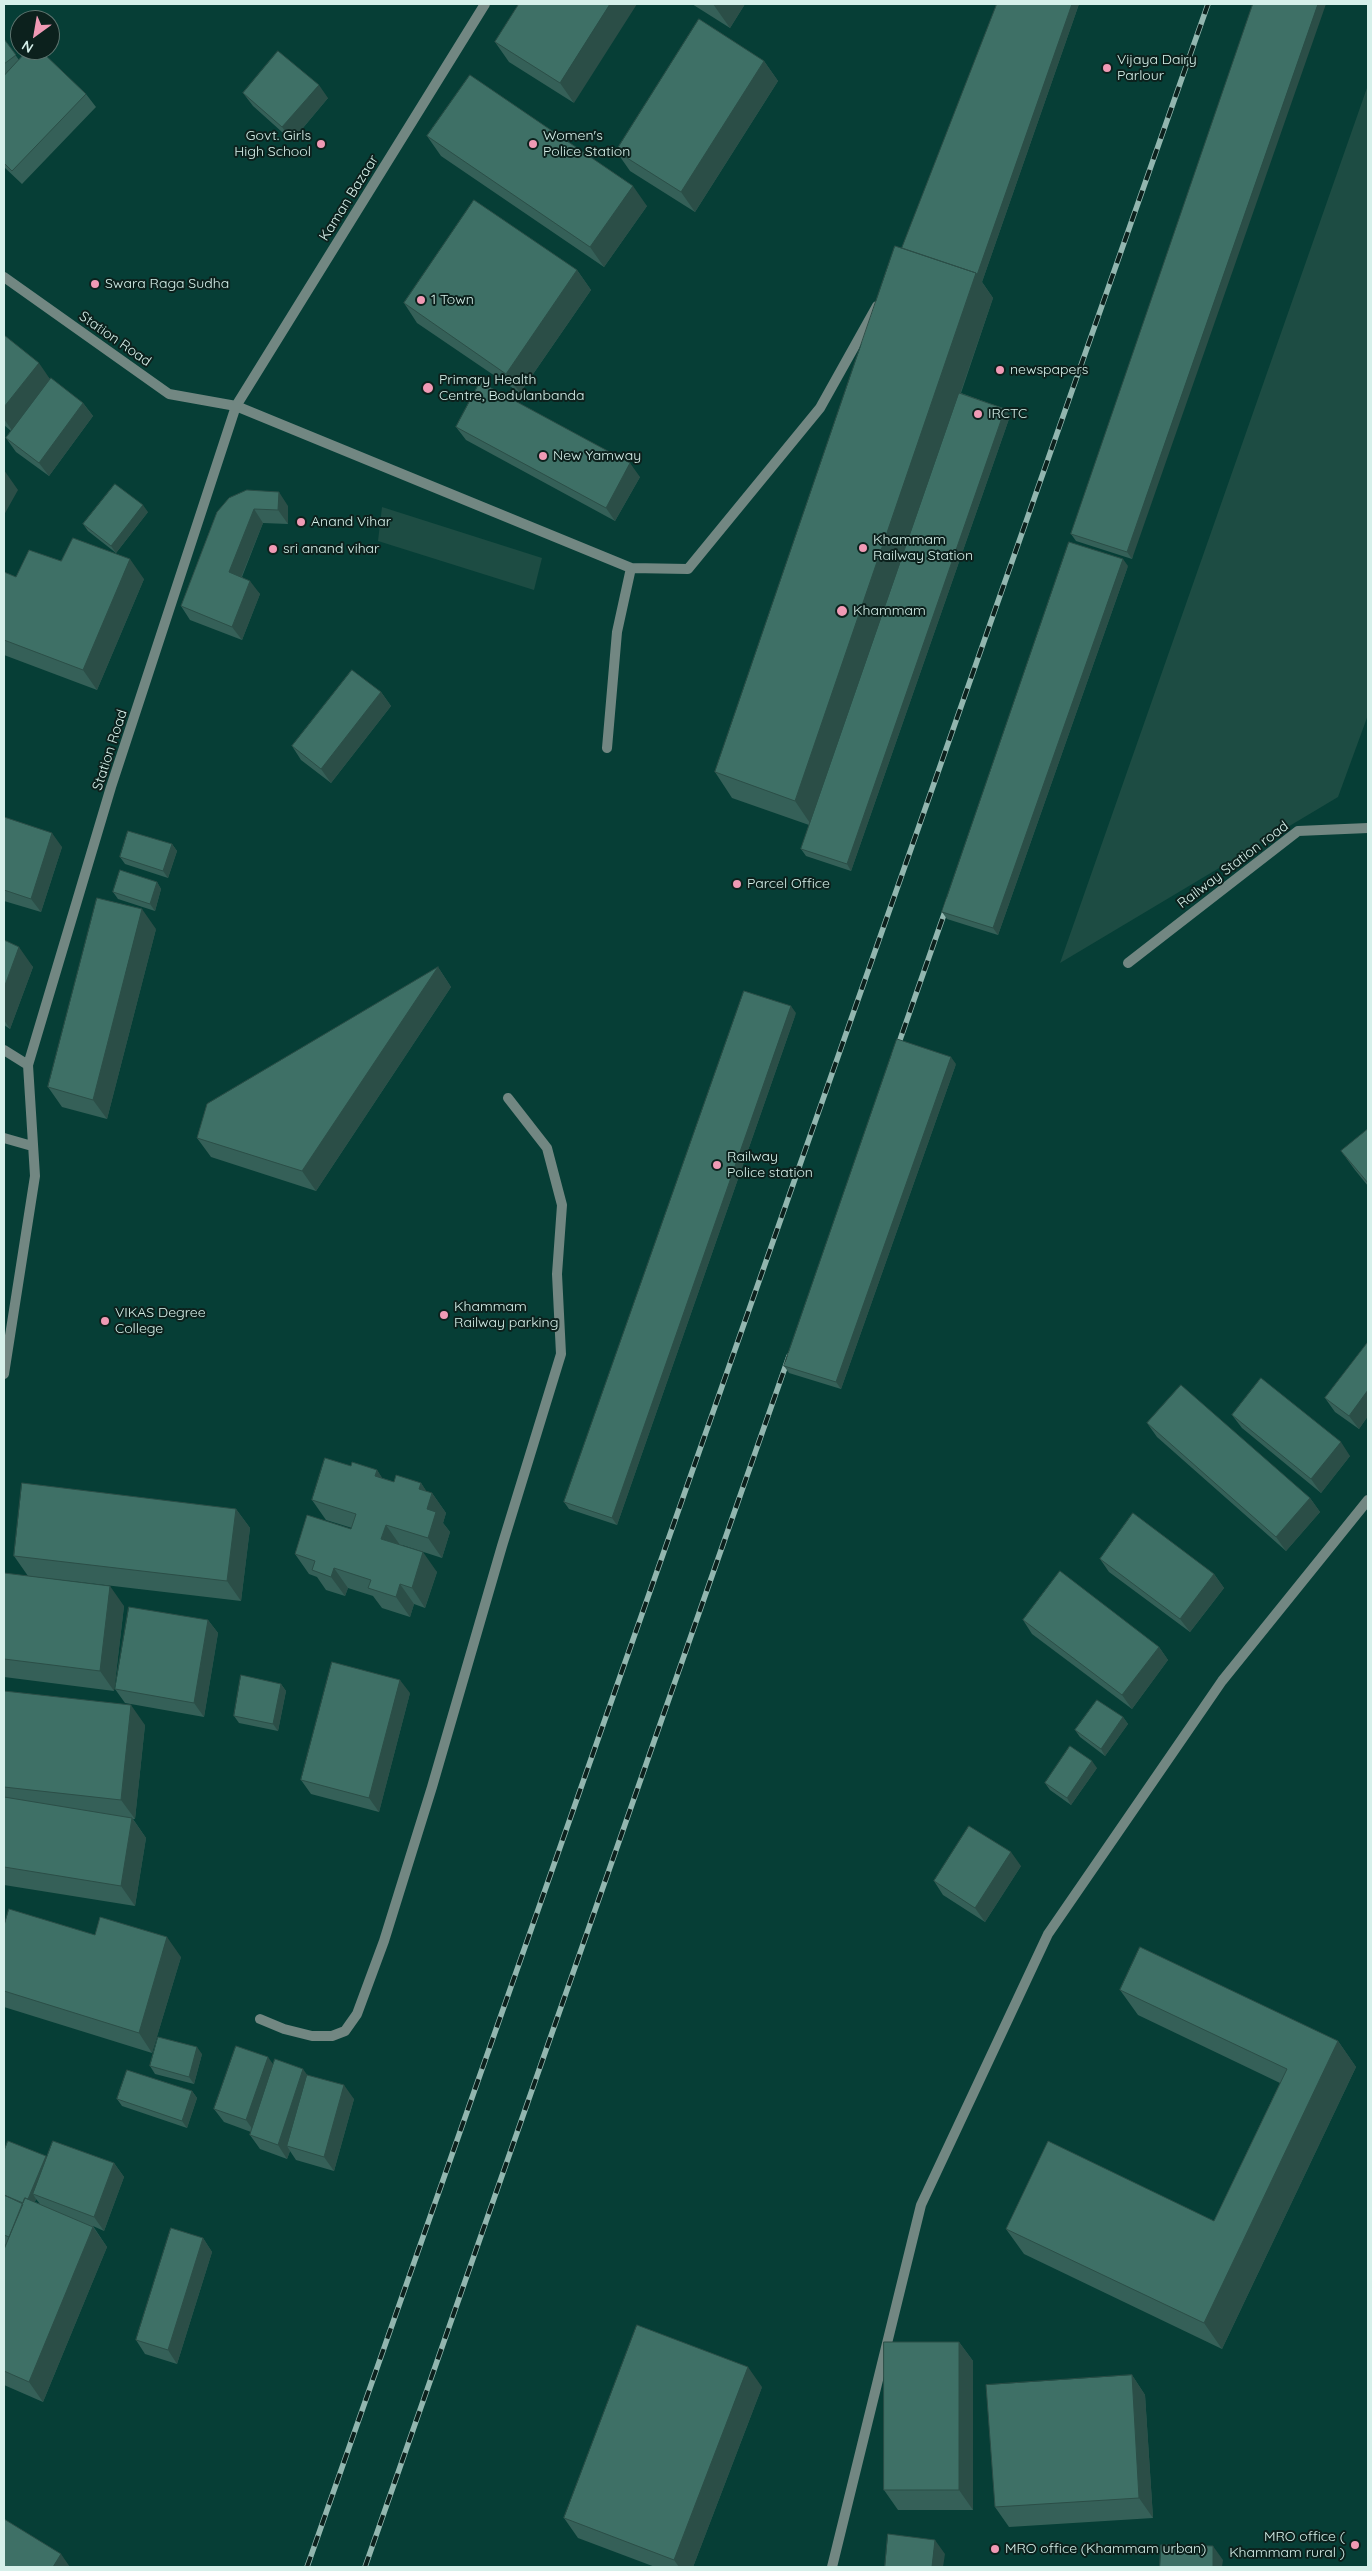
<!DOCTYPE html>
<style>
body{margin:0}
#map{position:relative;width:1372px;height:2571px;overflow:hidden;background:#063e36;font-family:Quicksand,sans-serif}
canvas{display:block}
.frame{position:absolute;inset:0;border:5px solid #d6f0ea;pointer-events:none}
.north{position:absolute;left:10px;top:10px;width:50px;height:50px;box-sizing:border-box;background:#0c211d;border:1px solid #5d746f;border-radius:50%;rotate:212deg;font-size:14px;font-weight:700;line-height:20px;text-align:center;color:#d6f0ea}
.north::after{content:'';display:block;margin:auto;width:18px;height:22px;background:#f09ab5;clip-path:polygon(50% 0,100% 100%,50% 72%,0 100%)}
</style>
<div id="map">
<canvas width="1372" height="2571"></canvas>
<div class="frame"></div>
<div class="north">N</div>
</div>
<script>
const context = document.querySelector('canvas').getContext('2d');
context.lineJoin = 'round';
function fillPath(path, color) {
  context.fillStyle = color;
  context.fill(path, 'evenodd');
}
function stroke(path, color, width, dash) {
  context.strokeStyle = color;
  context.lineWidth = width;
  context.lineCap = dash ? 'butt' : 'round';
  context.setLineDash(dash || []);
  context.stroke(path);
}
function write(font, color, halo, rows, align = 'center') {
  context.font = font + ' Quicksand,sans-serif';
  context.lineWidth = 4;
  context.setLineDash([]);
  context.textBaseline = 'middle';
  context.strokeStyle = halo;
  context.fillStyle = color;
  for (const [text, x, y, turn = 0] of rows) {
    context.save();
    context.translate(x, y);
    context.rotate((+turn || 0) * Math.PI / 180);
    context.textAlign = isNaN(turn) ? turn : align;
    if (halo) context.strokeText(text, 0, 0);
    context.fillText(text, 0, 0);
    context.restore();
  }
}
fillPath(new Path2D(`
 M1368 85V715L1338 797 1060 963Z
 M382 507 542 558 534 590 378 541Z`), '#1d4c43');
stroke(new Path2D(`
 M236 406 631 568 688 569 820 408 877 306
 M607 748 617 632 631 568
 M1128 963 1298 831 1368 828`), '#728782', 10);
stroke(new Path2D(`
 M4 277 169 394 236 406
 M4 1050 28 1065
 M4 1138 32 1146
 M4 1374 35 1176 28 1065 111 787 236 406 485 4
 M260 2019 284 2029 312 2036H332L345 2031 357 2014 384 1941 432 1787 502 1546 561 1354 557 1274 562 1205 547 1148 508 1098
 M832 2567 921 2205 1048 1934 1222 1681 1368 1500`), '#728782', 10);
const rail = new Path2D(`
 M895 1054 949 900
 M307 2567 1208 4
 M365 2567 789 1356`);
stroke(rail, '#92b6af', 5.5);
stroke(rail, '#0c211d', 4, [11]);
fillPath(new Path2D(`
 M519 4 574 103 509 62 495 42Z
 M692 4H745L730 28Z
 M997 4H1079L982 282 993 298 961 393 1005 409 1010 416 851 871 806 856 801 849 809 825 732 798 715 772 902 248Z
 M1253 4 1132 559 1076 541 1071 534Z
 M4 39 19 60 86 94 96 107 22 184 4 167Z
 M764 61 778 81 695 212 630 171 616 151Z
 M243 93 328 98 292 141 253 106Z
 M427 136 647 206 604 267 441 156Z
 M577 270 591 290 520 393 417 323 404 303Z
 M4 335 50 379 83 403 93 416 49 476 16 452 6 438 11 431 4 425Z
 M456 427 640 477 615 521 466 440Z
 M288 506V524L263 523 242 577 260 594 242 640 190 620 181 606 217 512Z
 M148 512 116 553 88 531 83 524Z
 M61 561 144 579 97 690 4 655V572L16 577Z
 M1128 566 998 935 947 919 942 912Z
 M381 692 391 706 331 783 301 760 292 746Z
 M4 817 62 847 41 912 4 901Z
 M172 844 177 851 168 878 125 864 120 857Z
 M157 882 161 889 155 911 118 899 113 892Z
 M156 929 107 1119 62 1107 48 1087Z
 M4 940 33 967 10 1029 4 1025Z
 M438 967 451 987 316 1191 211 1157 197 1138Z
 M796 1013 617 1525 569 1509 564 1502Z
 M956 1064 841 1389 789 1373 784 1366Z
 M1368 1129V1186L1355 1170 1341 1151Z
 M1368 1342V1416L1359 1429 1335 1412 1325 1398Z
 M1232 1415 1350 1456 1321 1493 1242 1428Z
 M1147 1423 1310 1498 1320 1512 1286 1551 1157 1437Z
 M351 1466 377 1470 382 1478 394 1482 421 1483 426 1491 432 1493 446 1513 443 1523 450 1532 442 1558 402 1545 437 1572 425 1608 414 1604 410 1617 382 1608 373 1596 348 1588 345 1596 326 1590 317 1577 309 1574 295 1554 351 1529 352 1528 326 1520 312 1500Z
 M236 1509 250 1528 241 1601 28 1576 14 1556Z
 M1100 1559 1214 1574 1224 1588 1190 1632 1109 1572Z
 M4 1573 124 1606 114 1691 4 1677Z
 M208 1620 218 1633 204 1717 125 1703 115 1689Z
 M1023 1620 1159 1647 1168 1660 1132 1709 1032 1634Z
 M281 1684 286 1691 278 1731 239 1723 234 1716Z
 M4 1691 145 1725 135 1819H133L146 1838 135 1906 4 1885Z
 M410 1693 379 1812 311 1794 301 1780Z
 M1123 1717 1128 1724 1105 1756 1080 1737 1075 1730Z
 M1097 1768 1071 1805 1050 1790 1045 1783Z
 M1021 1866 985 1922 943 1895 934 1881Z
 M4 1926 181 1957 152 2053 4 2007Z
 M1120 1990 1338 2041 1356 2067 1222 2349 1024 2254 1006 2229 1214 2221 1280 2083 1138 2015Z
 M202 2054 194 2084 155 2074 150 2066Z
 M273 2065 308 2075 354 2099 334 2171 296 2160 290 2151 287 2159 260 2149 250 2135 251 2132 224 2122 214 2109Z
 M192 2091 197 2098 187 2128 122 2106 117 2099Z
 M4 2151 46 2156V2158L114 2163 124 2177 104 2231 93 2226 107 2247 43 2402 4 2385V2250L6 2245 4 2244ZM36 2199 40 2204 35 2202Z
 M203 2238 212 2252 177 2364 145 2354 136 2340Z
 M959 2342 973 2361V2510H898L884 2490Z
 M1132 2375 1145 2395 1153 2518 1009 2527 995 2507Z
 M762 2387 693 2567H655L578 2538 564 2518Z`), '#356058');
fillPath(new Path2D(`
 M610 4H637L574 103 560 83Z
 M713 4H745L730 28Z
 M1072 4H1079L982 282 993 298 812 826 795 801 976 273Z
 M1318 4H1326L1132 559 1127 552Z
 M764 61 778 81 695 212 681 192Z
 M319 85 328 98 292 141 282 127Z
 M633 186 647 206 604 267 590 247Z
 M577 270 591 290 520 393 506 374Z
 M39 363 52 382 13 432 4 419V407Z
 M83 403 93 416 49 476 39 463Z
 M1005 409 1010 416 851 871 847 864Z
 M630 463 640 477 615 521 606 508Z
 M4 470 18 490 4 515Z
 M279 492 288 506V524L278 510Z
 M143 505 148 512 116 553 111 546Z
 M254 509 263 523 238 585 229 572Z
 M130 559 144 579 97 690 83 670Z
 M1123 559 1128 566 998 935 993 928Z
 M250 581 260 594 242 640 232 627Z
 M381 692 391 706 331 783 321 769Z
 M52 833 62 847 41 912 31 899Z
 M172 844 177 851 168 878 163 871Z
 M157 882 161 889 155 911 150 904Z
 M142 909 156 929 107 1119 93 1100Z
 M19 947 33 967 10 1029 4 1020V988Z
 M438 967 451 987 316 1191 302 1171Z
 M791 1006 796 1013 617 1525 612 1518Z
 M951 1057 956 1064 841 1389 836 1382Z
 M1368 1390V1416L1359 1429 1349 1416Z
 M1341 1442 1350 1456 1321 1493 1311 1479Z
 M377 1470 390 1490 375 1476Z
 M421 1483 431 1498 432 1493 446 1513 443 1523 450 1532 442 1558 428 1538 427 1509 419 1489Z
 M1310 1498 1320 1512 1286 1551 1276 1537Z
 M236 1509 250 1528 241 1601 227 1581Z
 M386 1525 400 1545 381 1539Z
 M423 1552 437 1572 425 1608 412 1588Z
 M334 1568 348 1588 345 1596 331 1577Z
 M1214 1574 1224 1588 1190 1632 1180 1619Z
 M400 1584 414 1604 410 1617 396 1597Z
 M110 1586 124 1606 114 1691 100 1671Z
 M208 1620 218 1633 204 1717 194 1703Z
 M1159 1647 1168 1660 1132 1709 1122 1695Z
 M400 1680 410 1693 379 1812 369 1798Z
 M281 1684 286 1691 278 1731 273 1724Z
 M131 1705 145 1725 135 1819 121 1800Z
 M1123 1717 1128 1724 1105 1756 1101 1749Z
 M1092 1761 1097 1768 1071 1805 1067 1798Z
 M132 1818 146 1838 135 1906 121 1886Z
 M1011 1852 1021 1866 985 1922 975 1908Z
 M167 1937 181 1957 152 2053 139 2033Z
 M1338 2041 1356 2067 1222 2349 1204 2323Z
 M197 2047 202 2054 194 2084 189 2077Z
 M268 2057 278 2071 256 2134 246 2120Z
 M303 2069 313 2083 287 2146 290 2151 287 2159 278 2145Z
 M344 2085 354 2099 334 2171 324 2157Z
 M192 2091 197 2098 187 2128 182 2121Z
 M46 2156 51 2164 33 2194 36 2199 31 2211 26 2204Z
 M114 2163 124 2177 104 2231 94 2217Z
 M93 2227 107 2247 43 2402 29 2382Z
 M203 2238 212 2252 177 2364 168 2350Z
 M959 2342 973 2361V2510L959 2490Z
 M748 2367 762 2387 693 2567H679L674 2560Z
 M1132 2375 1145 2395 1153 2518 1139 2498Z
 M935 2540 945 2554 943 2567H932Z
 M1213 2546 1223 2560 1222 2567H1213Z
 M61 2554 70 2567H53Z`), '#2b4e47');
const building = new Path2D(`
 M519 4H610L560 83 495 42Z
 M997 4H1072L977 275 976 273 902 248Z
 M1253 4H1318L1127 552 1071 534Z
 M699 19 764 61 681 192 616 151Z
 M4 39 16 55 4 64Z
 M28 50H40L86 94 12 171 4 163V76Z
 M278 51 319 85 282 127 243 93Z
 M470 75 633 186 590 247 427 136Z
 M474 200 577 270 506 374 404 303Z
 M895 246 976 273 795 801 715 772Z
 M4 335 39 363 4 407Z
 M51 378 83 403 39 463 6 438Z
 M480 382 630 463 606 508 456 427Z
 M959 393 1005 409 847 864 801 849Z
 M115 484 143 505 111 546 83 524Z
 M247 490 279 492 278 510 254 509 229 572 250 581 232 627 181 606 217 512 229 498Z
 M73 538 130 559 83 670 4 640V572L16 577 29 550 61 561Z
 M1069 542 1123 559 993 928 942 912Z
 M352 670 381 692 321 769 292 746Z
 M4 817 52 833 31 899 4 890Z
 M128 831 172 844 163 871 120 857Z
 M120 870 157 882 150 904 113 892Z
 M97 898 142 909 93 1100 48 1087Z
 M4 940 19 947 4 988Z
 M438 967 302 1171 197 1138 207 1104Z
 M744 991 791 1006 612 1518 564 1502Z
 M897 1039 951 1057 836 1382 784 1366Z
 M1368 1129V1183L1341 1151Z
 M1368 1342V1390L1349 1416 1325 1398Z
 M1261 1378 1341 1442 1311 1479 1232 1415Z
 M1181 1385 1310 1498 1276 1537 1147 1423Z
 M325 1458 351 1466 352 1462 377 1470 375 1476 394 1482 396 1475 421 1483 419 1489 432 1493 427 1509 436 1512 428 1538 386 1525 381 1539 423 1552 412 1588 400 1584 396 1597 368 1588 371 1580 334 1568 331 1577 312 1570 315 1561 295 1554 307 1515 351 1529 356 1514 312 1500Z
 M22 1483 236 1509 227 1581 14 1556Z
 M1133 1513 1214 1574 1180 1619 1100 1559Z
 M1060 1571 1159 1647 1122 1695 1023 1620Z
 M4 1573 110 1586 100 1671 4 1659Z
 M129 1607 208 1620 194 1703 115 1689Z
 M332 1662 400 1680 369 1798 301 1780Z
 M241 1675 281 1684 273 1724 234 1716Z
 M4 1691 131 1705 121 1800 4 1787Z
 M1097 1700 1123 1717 1101 1749 1075 1730Z
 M1070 1746 1092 1761 1067 1798 1045 1783Z
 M4 1797 132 1818 121 1886 4 1867Z
 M969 1826 1011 1852 975 1908 934 1881Z
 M9 1909 95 1935 100 1917 167 1937 139 2033 4 1991V1926Z
 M1140 1947 1338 2041 1204 2323 1006 2229 1048 2141 1214 2221 1287 2069 1120 1990Z
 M158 2037 197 2047 189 2077 150 2066Z
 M236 2046 268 2057 246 2120 214 2109Z
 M275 2059 303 2069 278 2145 250 2135Z
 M127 2070 192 2091 182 2121 117 2099Z
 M307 2075 344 2085 324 2157 287 2146Z
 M8 2141 46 2156 28 2199 25 2198 23 2203 4 2195V2151Z
 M53 2141 114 2163 94 2217 33 2194Z
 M4 2195 23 2204 9 2237 4 2235Z
 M25 2198 93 2227 29 2382 4 2371V2250Z
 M171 2228 203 2238 168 2350 136 2340Z
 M637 2325 748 2367 674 2560 564 2518Z
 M884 2342H959V2490H884Z
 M1132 2375 1139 2498 995 2507 986 2385Z
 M4 2519 61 2554 53 2567H4Z
 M888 2534 935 2540 932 2567H885Z
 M1161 2545 1213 2546V2567H1160Z`);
fillPath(building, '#3e7066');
stroke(building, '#2b4e47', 1);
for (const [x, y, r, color] of [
 [1107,68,5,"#f09ab5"],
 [321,144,5,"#f09ab5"],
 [533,144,5,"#f09ab5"],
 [95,284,5,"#f09ab5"],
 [421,300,5,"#f09ab5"],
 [1000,370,5,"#f09ab5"],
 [428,388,6,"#f09ab5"],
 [978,414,5,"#f09ab5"],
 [543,456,5,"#f09ab5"],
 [301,522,5,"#f09ab5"],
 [863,548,5,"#f09ab5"],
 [273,549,5,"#f09ab5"],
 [842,611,6,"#f09ab5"],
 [737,884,5,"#f09ab5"],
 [717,1165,5,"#f09ab5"],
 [444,1315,5,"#f09ab5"],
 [105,1321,5,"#f09ab5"],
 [1355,2545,5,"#f09ab5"],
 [995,2549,5,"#f09ab5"]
]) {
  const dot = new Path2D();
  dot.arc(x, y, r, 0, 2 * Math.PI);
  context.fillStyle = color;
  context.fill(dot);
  stroke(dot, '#0c211d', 2);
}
write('14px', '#d6f0ea', '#0c211d', [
 ["Vijaya Dairy",1117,60],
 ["Parlour",1117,76],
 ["Govt. Girls",311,136,"right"],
 ["High School",311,152,"right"],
 ["Women's",543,136],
 ["Police Station",543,152],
 ["Swara Raga Sudha",105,284],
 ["1 Town",431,300],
 ["newspapers",1010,370],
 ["Primary Health",439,380],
 ["Centre, Bodulanbanda",439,396],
 ["IRCTC",988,414],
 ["New Yamway",553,456],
 ["Anand Vihar",311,522],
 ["Khammam",873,540],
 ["Railway Station",873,556],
 ["sri anand vihar",283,549],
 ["Khammam",853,611],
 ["Parcel Office",747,884],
 ["Railway",727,1157],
 ["Police station",727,1173],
 ["Khammam",454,1307],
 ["Railway parking",454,1323],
 ["VIKAS Degree",115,1313],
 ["College",115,1329],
 ["MRO office (",1345,2537,"right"],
 ["Khammam rural )",1345,2553,"right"],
 ["MRO office (Khammam urban)",1005,2549]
], 'left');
write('14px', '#d6f0ea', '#0c211d', [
 ["Kaman Bazaar",349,198,-58],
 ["Station Road",115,339,35],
 ["Station Road",110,750,-72],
 ["Railway Station road",1233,865,-37]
]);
</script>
